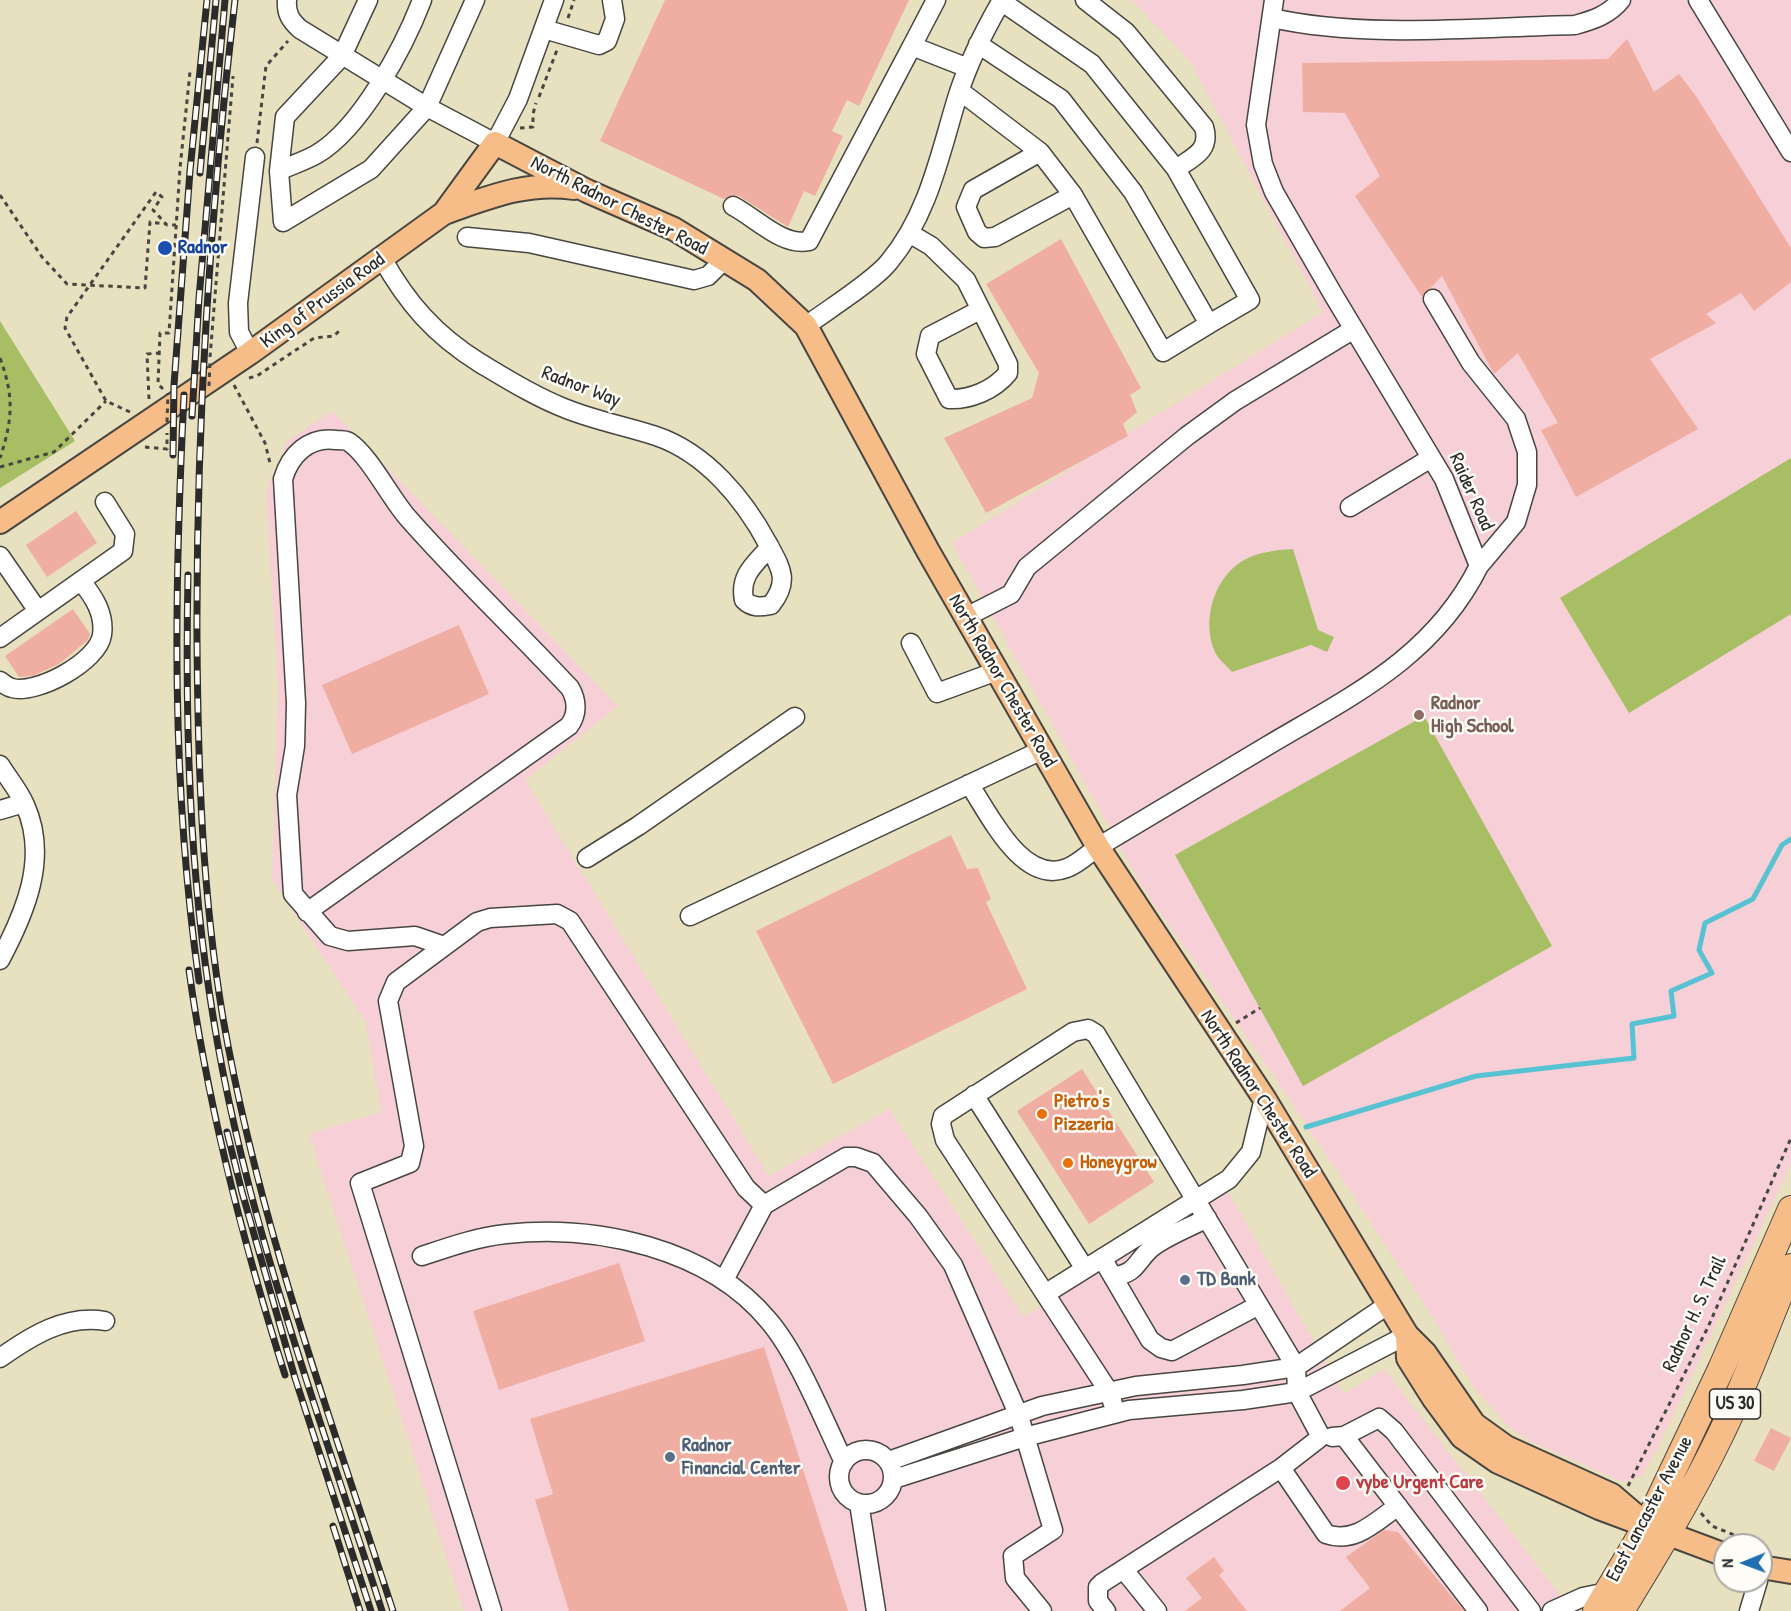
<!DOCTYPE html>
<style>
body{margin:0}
#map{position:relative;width:1791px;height:1611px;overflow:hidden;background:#e8e1bf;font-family:"Patrick Hand",sans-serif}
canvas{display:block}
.north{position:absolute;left:1713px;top:1533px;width:60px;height:60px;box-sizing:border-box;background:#fdfcf7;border:2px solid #a9a8a5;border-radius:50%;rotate:269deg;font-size:16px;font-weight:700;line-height:24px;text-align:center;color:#2b2b2b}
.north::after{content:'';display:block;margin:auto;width:21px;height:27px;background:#1f6fb2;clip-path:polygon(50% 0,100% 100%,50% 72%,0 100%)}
</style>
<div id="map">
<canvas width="1791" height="1611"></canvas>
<div class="north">N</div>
</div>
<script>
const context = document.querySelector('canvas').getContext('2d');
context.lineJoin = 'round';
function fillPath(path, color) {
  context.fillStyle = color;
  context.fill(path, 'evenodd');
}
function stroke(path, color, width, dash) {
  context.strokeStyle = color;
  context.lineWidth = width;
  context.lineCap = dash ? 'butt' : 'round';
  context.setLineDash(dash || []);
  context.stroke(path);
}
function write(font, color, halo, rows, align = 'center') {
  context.font = font + ' "Patrick Hand",sans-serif';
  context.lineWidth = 5;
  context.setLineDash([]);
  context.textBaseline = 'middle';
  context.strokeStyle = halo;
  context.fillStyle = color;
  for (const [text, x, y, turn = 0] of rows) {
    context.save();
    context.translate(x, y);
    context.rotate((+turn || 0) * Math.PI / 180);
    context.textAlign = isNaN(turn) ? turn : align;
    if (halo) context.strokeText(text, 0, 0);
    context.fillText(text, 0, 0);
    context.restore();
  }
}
fillPath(new Path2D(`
 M1132 0H1791V1164L1661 1441 1642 1476 1623 1482 1534 1443 1511 1429 1475 1389 1422 1300 1281 1086 1142 886 952 543 1323 312 1190 61Z
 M332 411 618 706 525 780 769 1176 889 1109 1024 1317 1228 1192 1344 1394 1384 1369 1564 1600 1557 1611H464L309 1134 381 1112 366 1023 272 879 278 685 266 491 287 441Z`), '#f6cfd7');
fillPath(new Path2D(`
 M0 321 75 441 0 488Z
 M1791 458V614L1629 713 1560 598Z
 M1293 549 1318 630 1334 637 1327 652 1311 645 1232 672C1226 665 1217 658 1214 650 1202 619 1214 577 1244 560 1259 552 1276 550 1293 549Z
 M1424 716 1552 946 1303 1086 1175 855Z`), '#a7be64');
stroke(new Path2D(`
 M1306 1127 1476 1076 1634 1058 1632 1024 1674 1016 1671 991 1712 973 1699 950 1705 923 1753 899 1782 845 1791 839`), '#57c2d1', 5);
fillPath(new Path2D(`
 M665 0H909L859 106 847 100 832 131 843 136 815 196 804 191 788 227 739 196 733 195 724 199 600 141Z
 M1627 39 1654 92 1679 74 1696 96 1791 248V282L1754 311 1741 293 1706 314 1716 323 1650 359 1698 429 1576 497 1541 430 1558 423 1518 353 1494 374 1442 276 1422 297 1355 196 1380 176 1345 113 1303 112 1302 63 1608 59Z
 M1061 239 1141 388 1130 395 1137 412 1123 424 1128 436 986 513 944 438 1032 398 1039 373 986 284Z
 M76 511 97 543 47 577 26 545Z
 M73 609 90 634 88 640 59 664 33 676 19 677 5 656Z
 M459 625 489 694 352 754 322 685Z
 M951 835 967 869 978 868 991 899 986 902 1027 989 833 1084 756 931Z
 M1082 1069 1154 1182 1089 1224 1017 1111Z
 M619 1263 645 1341 499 1390 473 1311Z
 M764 1347 848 1611H569L535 1500 553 1494 530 1419Z
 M1771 1428 1791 1438 1774 1471 1754 1461Z
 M1384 1530 1398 1532 1464 1611H1340L1370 1588 1346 1557Z
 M1214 1557 1224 1571 1219 1575 1247 1611H1185L1202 1598 1186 1578Z`), '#f0aea3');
const minor = new Path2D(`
 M287 0C286 13 290 20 300 29L427 107 495 143 518 99 554 0
 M368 0 342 56 285 117 279 171 283 222 371 169 427 107 475 0
 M936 0 912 46 968 68
 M1085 0 1126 32 1204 127C1211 151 1193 157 1176 169
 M1698 0 1791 152
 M1001 1 1092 64 1176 169 1250 300 1209 324
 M1272 18C1366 39 1478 27 1575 25 1593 20 1609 15 1621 0
 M544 29 599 45 607 41 615 19 612 0
 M978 44 1061 99 1133 192 1209 324 1163 352 1073 195 1040 152
 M960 91 1040 152 973 190 966 207 977 232 984 238 995 237 1073 195
 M279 171C291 165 305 161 317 154 361 128 404 47 422 0
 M733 206C756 218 783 247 809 241L912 46
 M909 233 931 246 966 280 1008 364V373C994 390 970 400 949 399L926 354 930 336 980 310
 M467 237 529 243 694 280 708 276 724 260
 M382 258C407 303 435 335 480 363 507 379 534 396 564 408 593 420 625 426 656 436 706 453 744 499 768 544 781 568 790 581 771 605 760 607 752 608 744 600 739 575 755 564 770 547
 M1433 299 1471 363 1516 419 1527 452V485L1516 522 1479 566
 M806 326C827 310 874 281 889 262 929 214 940 153 958 95 969 61 984 31 1002 0
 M250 353 239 332 238 303 255 157
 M1350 507 1431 458
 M0 556 38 611
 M966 617 1011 594 1027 567 1187 436 1235 401 1354 329
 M0 638 123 551 125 534 105 502
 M911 643 937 693 997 671
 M0 681C4 684 7 687 12 688 36 695 98 662 102 635 105 614 94 597 81 581
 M0 765C8 778 19 791 25 805 49 858 25 913 0 960
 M969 784C989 813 1022 886 1067 868 1078 864 1088 854 1098 847 1154 814 1210 780 1267 746 1351 696 1433 658 1479 566L1444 479 1334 296 1274 192 1263 164 1256 125 1274 0
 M0 810 24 803
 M587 858 638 826 795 717
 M307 912 569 726C578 714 577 700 570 688 517 631 460 577 408 518 391 499 369 455 349 442 346 440 340 440 336 440 309 436 290 455 283 479L296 703 295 746 287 795 293 894 330 936 348 941 415 936 444 946
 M690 916 1042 750
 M974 1095 1085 1269
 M764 1205 846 1157H856L873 1163 918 1216 953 1265 1019 1416 1053 1530 1013 1556 1015 1578 1042 1611
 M422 1256C449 1247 477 1237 506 1234 596 1224 709 1248 769 1321 798 1355 824 1421 844 1462
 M1102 1258 1150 1340 1161 1348 1172 1351 1259 1305
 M1113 1277C1137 1272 1134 1265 1149 1250 1161 1238 1191 1227 1207 1218
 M1045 1294 1229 1179 1251 1152 1264 1098
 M0 1358C31 1336 66 1314 105 1321
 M1344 1436 1379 1418 1394 1431 1531 1611
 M1332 1437 1344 1436 1478 1611
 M839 1477a27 27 0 1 1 54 0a27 27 0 1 1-54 0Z
 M889 1461 1042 1406 1136 1386 1243 1375 1296 1367 1389 1304
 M1281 1468 1326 1534C1355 1544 1375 1522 1398 1506
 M894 1479 1025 1437 1129 1410 1243 1400 1297 1392 1407 1335
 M859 1503 876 1611
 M1124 1570 1157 1611
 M492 1611 360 1183 410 1163 414 1146 388 1001 396 982 477 922 490 918 557 914 570 921 746 1188 764 1205 724 1280
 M1106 1611 1098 1601V1587L1102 1583 1281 1468 1321 1437 1297 1392 1296 1367 1096 1034 1088 1029 1073 1032 943 1116 941 1124 945 1140 1109 1392 1116 1413
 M1552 1611 1583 1597 1607 1592
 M1749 1611 1758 1581`);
const major = new Path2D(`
 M444 213C487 198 526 181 574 188
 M0 522 250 353 444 213 495 143 587 191 674 229 757 280 806 326 928 551 1098 847 1264 1098 1407 1335 1425 1353 1474 1424 1506 1447 1612 1495 1647 1525
 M1407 1335 1408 1358 1434 1399 1462 1437 1498 1462 1599 1508 1725 1555
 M1761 1567 1791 1572`);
const highway = new Path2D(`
 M1596 1611 1647 1525 1721 1369 1791 1209
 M1621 1611C1656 1554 1691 1496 1720 1436 1747 1381 1767 1323 1791 1267`);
stroke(minor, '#474641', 21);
stroke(major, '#474641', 26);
stroke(highway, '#474641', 28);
stroke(new Path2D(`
 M568 18 574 0
 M539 97 557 50
 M520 128 533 127V114L536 103
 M257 143 266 66 288 41
 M0 195 42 257 67 284 145 288 150 222 165 224
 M210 357 233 76
 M0 358C14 396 13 419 0 458
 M249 378 257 376 314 338 334 336 341 329
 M234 385 265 443 270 463
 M163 389 158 384 160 333H169L180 168 190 72
 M149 399 147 354 159 353
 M130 412 106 401 65 328 67 317 156 192 162 197 153 210 167 225H176
 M145 447 167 449V433
 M0 467 54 452 106 401
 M1236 1023 1260 1008
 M1628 1486 1708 1327 1791 1138
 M1701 1513 1712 1526 1759 1545`), '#474641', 3, [4.5, 4.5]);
stroke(minor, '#fff', 18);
stroke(major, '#f7bd88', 22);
stroke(highway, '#f7bd88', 26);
const rail = new Path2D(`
 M235 0C210 212 196 427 197 641 198 767 202 893 223 1018 258 1221 330 1416 393 1611
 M200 173 216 0
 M184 395C174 595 171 782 199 981
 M192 416 199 298 225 0
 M173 455 174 385 190 171 207 0
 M188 575C185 723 189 870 213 1016 245 1219 320 1416 382 1611
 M189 970C208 1108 243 1242 285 1375
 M227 1132 242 1192 295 1378 371 1611
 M333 1526 360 1611`);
stroke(rail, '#2b2b2b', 7);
stroke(rail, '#fdfcf7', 4.5, [14]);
stroke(new Path2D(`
 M209 386 210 362
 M167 422 168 393`), '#474641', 3, [4.5, 4.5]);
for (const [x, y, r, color] of [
 [165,248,8,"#1a4fb4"],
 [1419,715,6,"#8d6e63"],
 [1042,1114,6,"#e8710a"],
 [1068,1163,6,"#e8710a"],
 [1185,1280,6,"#5c6f8a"],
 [670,1457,6,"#5c6f8a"],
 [1343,1483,8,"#e0444e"]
]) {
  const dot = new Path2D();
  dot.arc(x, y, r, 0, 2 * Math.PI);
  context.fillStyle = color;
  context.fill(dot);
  stroke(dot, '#fdfcf7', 2);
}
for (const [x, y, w] of [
 [1735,1404,51]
]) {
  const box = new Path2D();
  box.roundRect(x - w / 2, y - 15, w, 30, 4.5);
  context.fillStyle = '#fdfcf7';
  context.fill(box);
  stroke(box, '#2b2b2b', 1.5);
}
write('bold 18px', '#2b2b2b', null, [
 ["US 30",1735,1404]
]);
write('20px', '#2b2b2b', '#fdfcf7', [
 ["North Radnor Chester Road",619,206,27],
 ["King of Prussia Road",323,301,-36],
 ["Radnor Way",581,387,21],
 ["Raider Road",1471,492,66],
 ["North Radnor Chester Road",1002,681,60],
 ["North Radnor Chester Road",1258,1094,57],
 ["Radnor H. S. Trail",1695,1314,-65],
 ["East Lancaster Avenue",1650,1509,-62]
]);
write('bold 20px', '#164399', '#fdfcf7', [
 ["Radnor",178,248]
], 'left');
write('bold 20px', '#785e54', '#fdfcf7', [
 ["Radnor",1431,704],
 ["High School",1431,727]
], 'left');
write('bold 20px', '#c56008', '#fdfcf7', [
 ["Pietro's",1054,1102],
 ["Pizzeria",1054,1125],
 ["Honeygrow",1080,1163]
], 'left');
write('bold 20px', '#4e5e75', '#fdfcf7', [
 ["TD Bank",1197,1280],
 ["Radnor",682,1446],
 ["Financial Center",682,1469]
], 'left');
write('bold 20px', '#be3a42', '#fdfcf7', [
 ["vybe Urgent Care",1356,1483]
], 'left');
</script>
